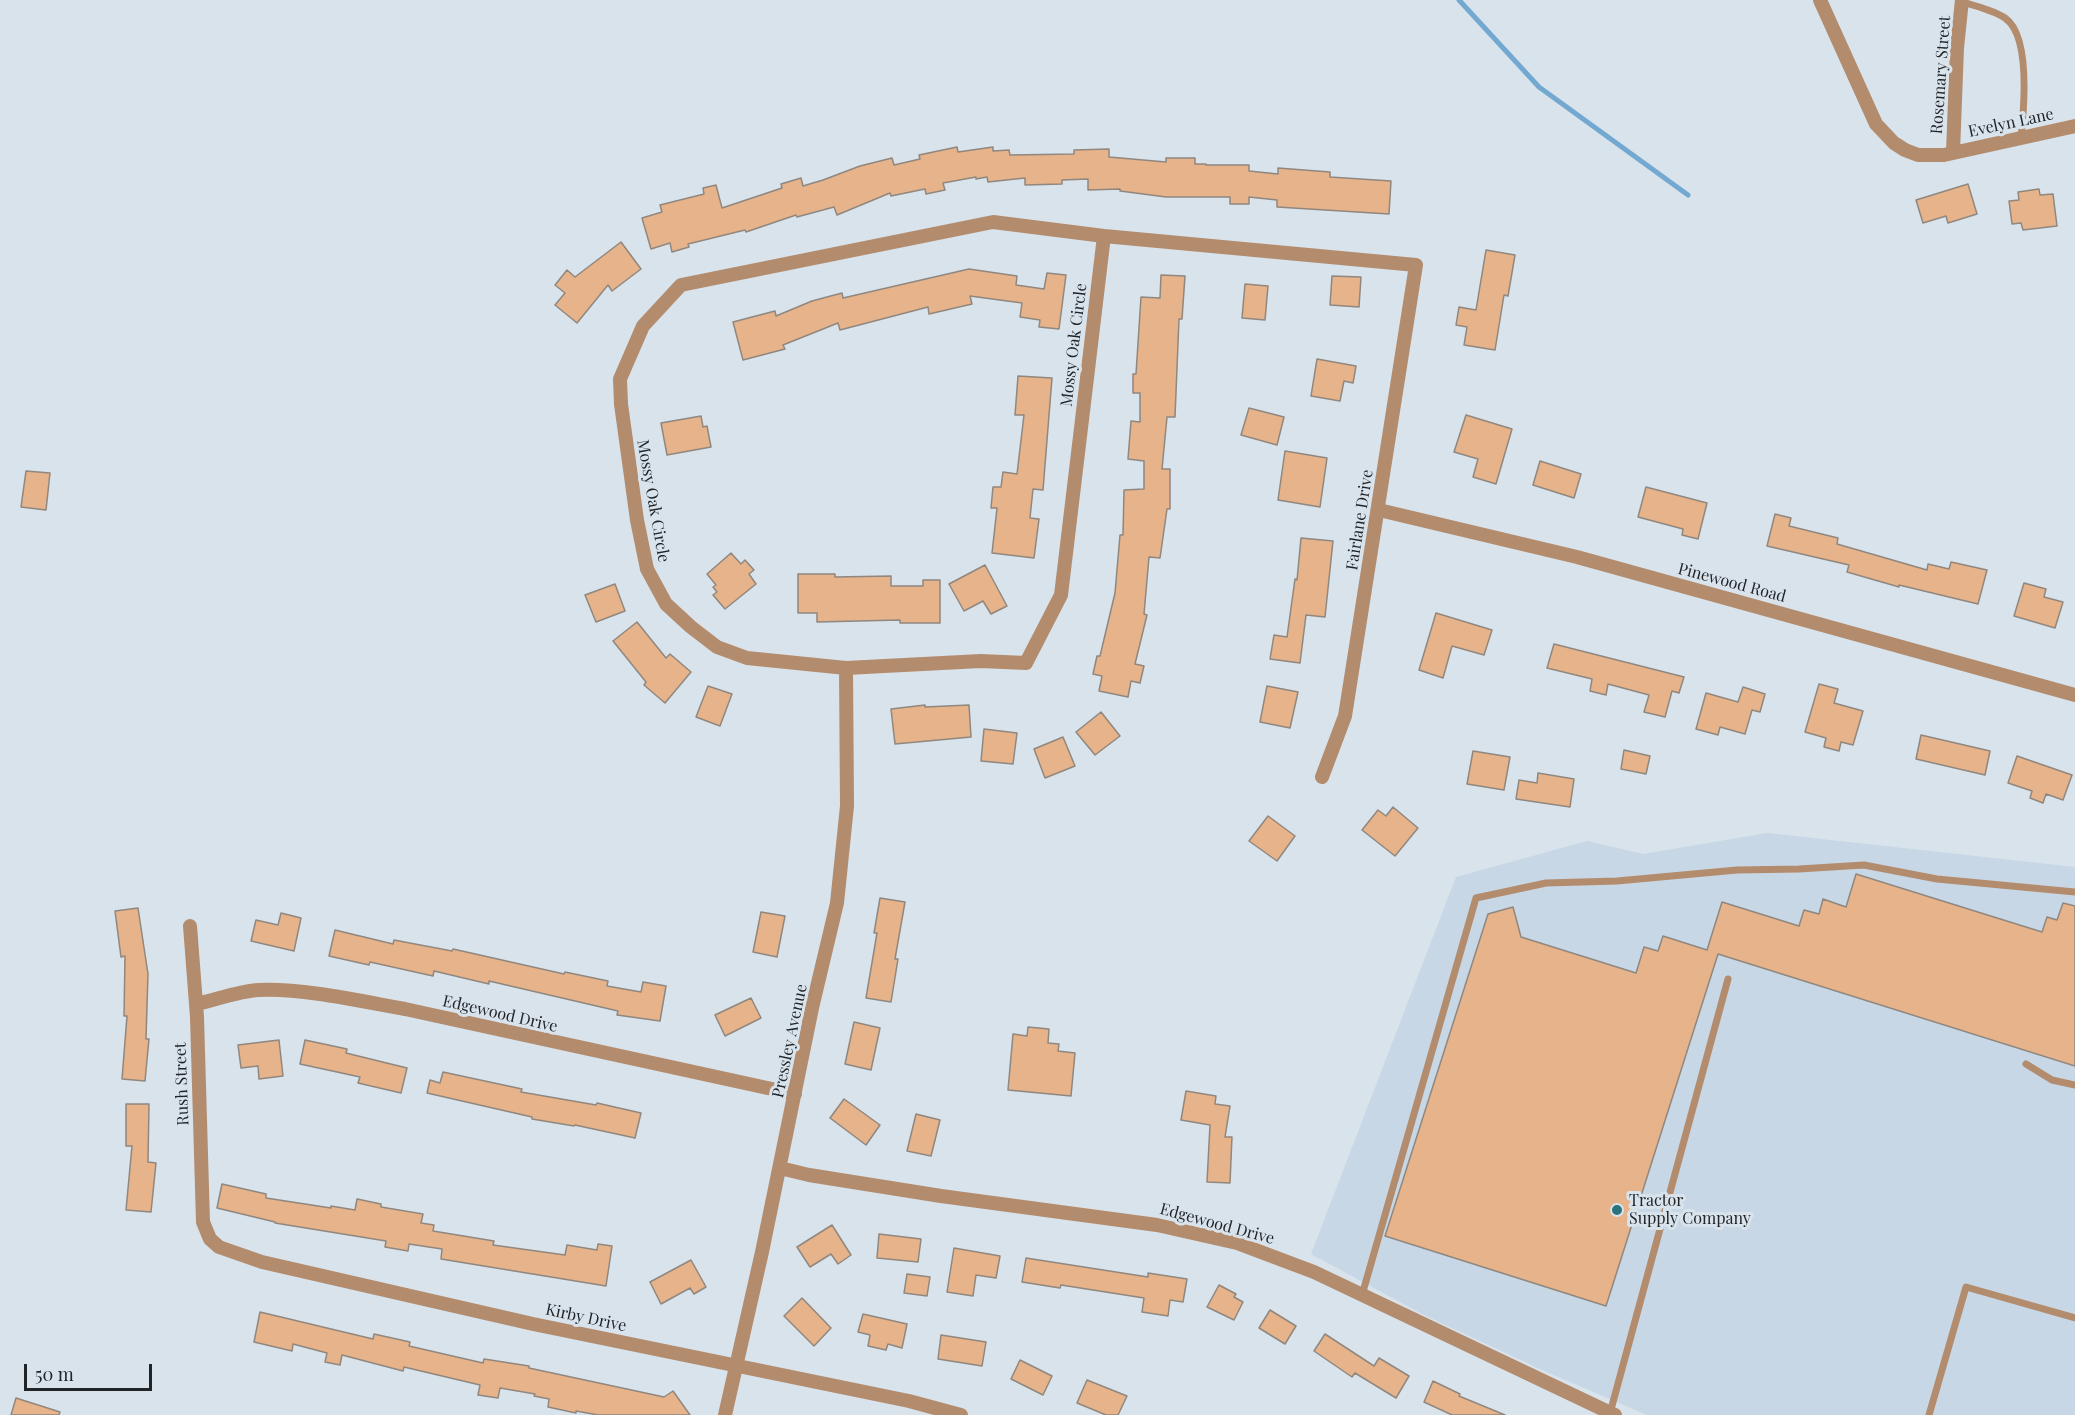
<!DOCTYPE html>
<style>
body{margin:0}
#map{position:relative;width:2075px;height:1415px;overflow:hidden;background:#d9e3ec;font-family:"Playfair Display",serif}
canvas{display:block}
.scale{position:absolute;left:24px;top:1364px;width:128px;height:27px;box-sizing:border-box;border:3px solid #212528;border-top:0;padding-left:8px;font-size:18px;line-height:21px;white-space:nowrap;color:#212528;-webkit-text-stroke:4px #d9e3ec;paint-order:stroke}
</style>
<div id="map">
<canvas width="2075" height="1415"></canvas>
<div class="scale">50 m</div>
</div>
<script>
const context = document.querySelector('canvas').getContext('2d');
context.lineJoin = 'round';
function fillPath(path, color) {
  context.fillStyle = color;
  context.fill(path, 'evenodd');
}
function stroke(path, color, width, dash) {
  context.strokeStyle = color;
  context.lineWidth = width;
  context.lineCap = dash ? 'butt' : 'round';
  context.setLineDash(dash || []);
  context.stroke(path);
}
function write(font, color, halo, rows, align = 'center') {
  context.font = font + ' "Playfair Display",serif';
  context.lineWidth = 6;
  context.setLineDash([]);
  context.textBaseline = 'middle';
  context.strokeStyle = halo;
  context.fillStyle = color;
  for (const [text, x, y, turn = 0] of rows) {
    context.save();
    context.translate(x, y);
    context.rotate((+turn || 0) * Math.PI / 180);
    context.textAlign = isNaN(turn) ? turn : align;
    if (halo) context.strokeText(text, 0, 0);
    context.fillText(text, 0, 0);
    context.restore();
  }
}
fillPath(new Path2D(`
 M1767 833 2075 867V1415H1647L1542 1370 1424 1315 1311 1254 1456 877 1587 841 1643 854Z`), '#c7d7e5');
stroke(new Path2D(`
 M1459 0 1539 87 1688 195`), '#73a8d0', 5);
const building = new Path2D(`
 M957 147 958 152 993 147V151L1009 150 1010 155 1074 154V150L1109 149V157L1166 162V158H1195V164H1206V165H1249V171L1278 174V168L1330 172V177L1391 181 1389 214 1277 207V200L1249 197V204H1230V197H1166L1120 191V189L1088 190V179L1062 180V184L1025 185V178L988 182 987 177 976 179V177L943 183 945 190 926 194 925 189 891 196 890 193 837 215 834 207 797 217 796 215 746 232 745 230 688 244 689 247 672 252 670 243 651 249 642 218 662 212 660 205 704 194 703 188 716 185 722 208 782 188 781 184 801 178 803 186 823 180 860 166 892 158 894 165 920 159 919 155Z
 M1968 184 1977 214 1948 223 1946 216 1923 223 1916 200Z
 M2039 189 2040 195 2053 194 2057 226 2023 230 2021 223 2012 224 2009 201 2019 200 2018 192Z
 M621 242 641 269 612 291 608 285 577 323 555 305 565 293 555 285 567 270 575 277Z
 M1486 250 1515 255 1508 296 1504 295 1495 350 1464 345 1467 327 1456 325 1459 307 1476 310Z
 M969 269 1017 276 1016 285 1044 289 1047 273 1066 275 1059 329 1039 327 1040 320 1020 317 1022 303 970 296 972 304 929 314 928 307 840 330 838 323 783 345 785 349 743 360 733 322 775 311 776 316 812 301 842 293 843 298Z
 M1161 275 1185 276 1182 319H1179L1175 417H1167L1162 469H1170V509H1167L1160 558 1149 557 1144 614 1147 615 1135 664 1144 666 1140 683 1131 681 1128 697 1099 691 1102 676 1093 674 1097 656H1100L1115 593 1120 535H1123L1124 490 1144 489V461L1128 459 1131 421 1140 422V393H1133V374H1136L1141 297 1160 298Z
 M1332 276 1361 277 1359 307 1330 305Z
 M1245 284 1268 286 1265 320 1242 318Z
 M1317 359 1356 366 1353 383 1344 381 1340 401 1311 396Z
 M1018 376 1052 378 1043 490 1033 489 1030 518 1039 519 1034 558 992 553 997 508H991L993 487H1001L1003 472 1017 474 1024 415H1015Z
 M1249 408 1284 417 1277 445 1241 435Z
 M1466 415 1512 429 1496 484 1473 477 1478 459 1454 452Z
 M701 416 703 427 707 426 711 447 667 455 661 423Z
 M1285 451 1327 458 1320 507 1278 500Z
 M1540 461 1581 474 1574 498 1533 485Z
 M26 471 50 473 46 510 21 507Z
 M1646 487 1707 503 1698 539 1682 535 1683 529 1638 517Z
 M1775 514 1791 518 1789 526 1838 538 1837 544 1927 570 1928 564 1949 569 1951 562 1987 570 1978 604 1899 585V587L1847 572 1849 565 1767 546Z
 M1301 538 1333 541 1325 617 1306 615 1300 663 1270 659 1274 635 1287 637 1295 579 1297 580Z
 M731 553 741 564 745 560 754 570 749 574 756 584 725 609 713 595 717 592 713 587 716 585 707 574Z
 M985 565 1007 606 991 614 983 601 964 611 949 584Z
 M798 574H835V577L891 576V586H923V580H940V623H900V620L817 622V613H798Z
 M2024 583 2046 589 2044 597 2063 602 2055 628 2014 616Z
 M615 584 625 611 596 622 585 595Z
 M1436 613 1492 630 1484 655 1452 646 1443 678 1419 670Z
 M637 622 666 658 670 654 691 672 665 703 644 685 646 682 613 641Z
 M1554 644 1684 677 1679 693 1672 691 1665 717 1644 712 1649 695 1608 684 1606 695 1590 691 1592 679 1547 668Z
 M1819 684 1838 689 1834 703 1863 711 1853 745 1841 742 1839 751 1824 747 1826 738 1805 732Z
 M708 686 732 694 720 726 696 717Z
 M1267 686 1298 692 1290 728 1260 722Z
 M1743 687 1765 694 1760 712 1752 710 1745 734 1720 727 1718 735 1696 729 1706 693 1738 702Z
 M925 705V707L969 705 971 737 895 744 891 709Z
 M1101 712 1120 736 1095 755 1076 732Z
 M984 729 1017 733 1013 764 981 761Z
 M1921 735 1990 751 1985 775 1916 759Z
 M1063 737 1075 766 1045 778 1034 749Z
 M1624 750 1650 756 1646 774 1621 769Z
 M1473 751 1510 757 1504 790 1467 784Z
 M2017 756 2072 775 2063 800 2046 794 2043 803 2030 798 2032 791 2008 783Z
 M1538 773 1574 779 1570 807 1516 799 1519 780 1537 783Z
 M1393 807 1418 828 1395 856 1362 830 1378 810 1386 816Z
 M1268 816 1295 836 1277 861 1249 841Z
 M1856 874 2042 932 2047 917 2057 920 2063 903 2075 906V1066L1718 954 1606 1306 1385 1236 1488 914 1513 907 1521 937 1636 973 1644 947 1658 951 1663 936 1707 950 1722 902 1799 926 1804 910 1819 914 1823 899 1846 907Z
 M880 898 905 902 895 959H898L891 1002 866 998 877 933H874Z
 M138 908 148 974 146 1039H149L145 1081 122 1079 127 1016H124L125 956 121 957 115 911Z
 M761 912 785 916 777 957 753 952Z
 M281 913 301 918 294 951 251 941 256 920 278 925Z
 M335 930 393 944 394 940 452 951 453 949 564 974 565 972 608 981 607 986 641 992 643 982 666 986 660 1021 617 1015 618 1011 489 981V984L434 971 433 976 370 962 369 965 329 956Z
 M751 998 761 1018 725 1036 715 1015Z
 M854 1022 880 1028 871 1070 845 1064Z
 M1028 1027 1049 1029 1048 1043 1059 1044 1058 1051 1075 1053 1071 1096 1008 1090 1013 1034 1027 1036Z
 M279 1040 283 1076 259 1079 258 1066 241 1068 238 1045Z
 M305 1040 347 1049 346 1053 407 1068 401 1093 358 1083 360 1077 300 1064Z
 M443 1072 522 1089 521 1092 596 1105 597 1103 641 1113 635 1138 575 1125 574 1126 532 1119V1117L427 1093 430 1080 440 1083Z
 M1186 1091 1216 1096 1215 1104 1230 1106 1225 1137H1232L1230 1183 1207 1182 1210 1125 1181 1120Z
 M844 1099 880 1125 866 1145 830 1118Z
 M126 1104H149L148 1162 156 1163 151 1212 126 1210 132 1146H126Z
 M916 1114 940 1120 931 1156 907 1151Z
 M222 1184 266 1194V1198L331 1208V1206L355 1210 357 1199 381 1204V1207L423 1214 421 1223 434 1225 433 1231 494 1241 493 1245 565 1255 567 1245 597 1250 598 1244 612 1246 606 1286 441 1259 442 1249 409 1244 408 1251 385 1247 386 1241 275 1223V1222L217 1208Z
 M832 1225 851 1255 838 1264 831 1254 810 1267 797 1247Z
 M879 1234 921 1239 918 1262 877 1258Z
 M954 1248 1000 1256 996 1278 976 1275 973 1296 947 1292Z
 M1026 1258 1148 1277V1273L1187 1279 1183 1302 1170 1300 1168 1316 1142 1312 1144 1298 1061 1285 1060 1288 1022 1282Z
 M691 1260 706 1287 694 1294 690 1288 661 1304 650 1282Z
 M907 1274 930 1277 927 1296 904 1293Z
 M1219 1285 1236 1294 1234 1297 1243 1302 1234 1320 1207 1307Z
 M802 1298 831 1328 814 1346 784 1316Z
 M1270 1310 1296 1326 1285 1344 1259 1328Z
 M260 1312 373 1339 374 1334 410 1342 409 1346 483 1363 484 1359 529 1366V1368L664 1397 673 1391 690 1415H598L576 1411V1413L548 1407 549 1399 534 1396 535 1394 500 1388 498 1398 478 1395 480 1385 404 1367 403 1371 342 1355 340 1365 325 1362 327 1353 293 1344 292 1351 254 1342Z
 M863 1314 907 1324 902 1348 888 1344 886 1350 868 1346 870 1335 858 1332Z
 M1325 1334 1374 1366 1379 1358 1409 1376 1396 1398 1355 1373 1352 1377 1314 1351Z
 M941 1335 986 1342 982 1366 938 1359Z
 M1020 1360 1052 1376 1043 1395 1011 1379Z
 M1087 1380 1127 1396 1118 1415H1106L1077 1403Z
 M1433 1381 1460 1394 1459 1396 1505 1415H1452L1424 1402Z
 M16 1398 60 1412 59 1415H11Z`);
fillPath(building, '#e6b38a');
stroke(building, '#90877f', 1.5);
stroke(new Path2D(`
 M1962 2C1976 6 1993 10 2005 18 2031 36 2024 109 2021 137
 M2026 1064 2052 1080 2075 1085
 M1362 1295 1476 898 1546 883 1617 881 1737 870 1799 869 1864 865 1937 879 2075 892
 M1610 1413 1728 979
 M1929 1415 1966 1287 2075 1318`), '#b38c6e', 7);
stroke(new Path2D(`
 M1820 0 1876 124 1894 143 1905 150 1918 155H1944L2075 126
 M1953 152 1957 48 1962 0
 M1104 236 1061 595 1026 663 981 661 846 668 747 658 717 647 691 627 666 604 647 569 637 520 621 404 620 379 643 326 681 285 993 222 1104 236 1416 265 1345 716 1322 777
 M1379 510 1577 557 2075 695
 M190 926 197 1017 203 1222 210 1239 219 1247 262 1262 533 1324 909 1401 961 1415
 M196 1004C216 1000 238 991 259 990 303 988 360 1001 405 1009L795 1094
 M780 1168 809 1175 941 1196 1157 1225 1237 1243 1314 1272 1615 1415
 M725 1415 762 1252 812 1008 837 903 847 806 846 668`), '#b38c6e', 14);
for (const [x, y, r, color] of [
 [1617,1210,6,"#2a737c"]
]) {
  const dot = new Path2D();
  dot.arc(x, y, r, 0, 2 * Math.PI);
  context.fillStyle = color;
  context.fill(dot);
  stroke(dot, '#d9e3ec', 2);
}
write('16px', '#212528', '#d9e3ec', [
 ["Rosemary Street",1941,75,-86],
 ["Evelyn Lane",2011,123,-12],
 ["Mossy Oak Circle",1074,345,-83],
 ["Mossy Oak Circle",653,501,80],
 ["Fairlane Drive",1360,520,-81],
 ["Pinewood Road",1732,583,15],
 ["Edgewood Drive",500,1014,13],
 ["Pressley Avenue",790,1041,-78],
 ["Rush Street",182,1084,-92],
 ["Edgewood Drive",1217,1224,15],
 ["Kirby Drive",586,1318,12]
]);
write('16px', '#212528', '#d9e3ec', [
 ["Tractor",1629,1201],
 ["Supply Company",1629,1219]
], 'left');
</script>
